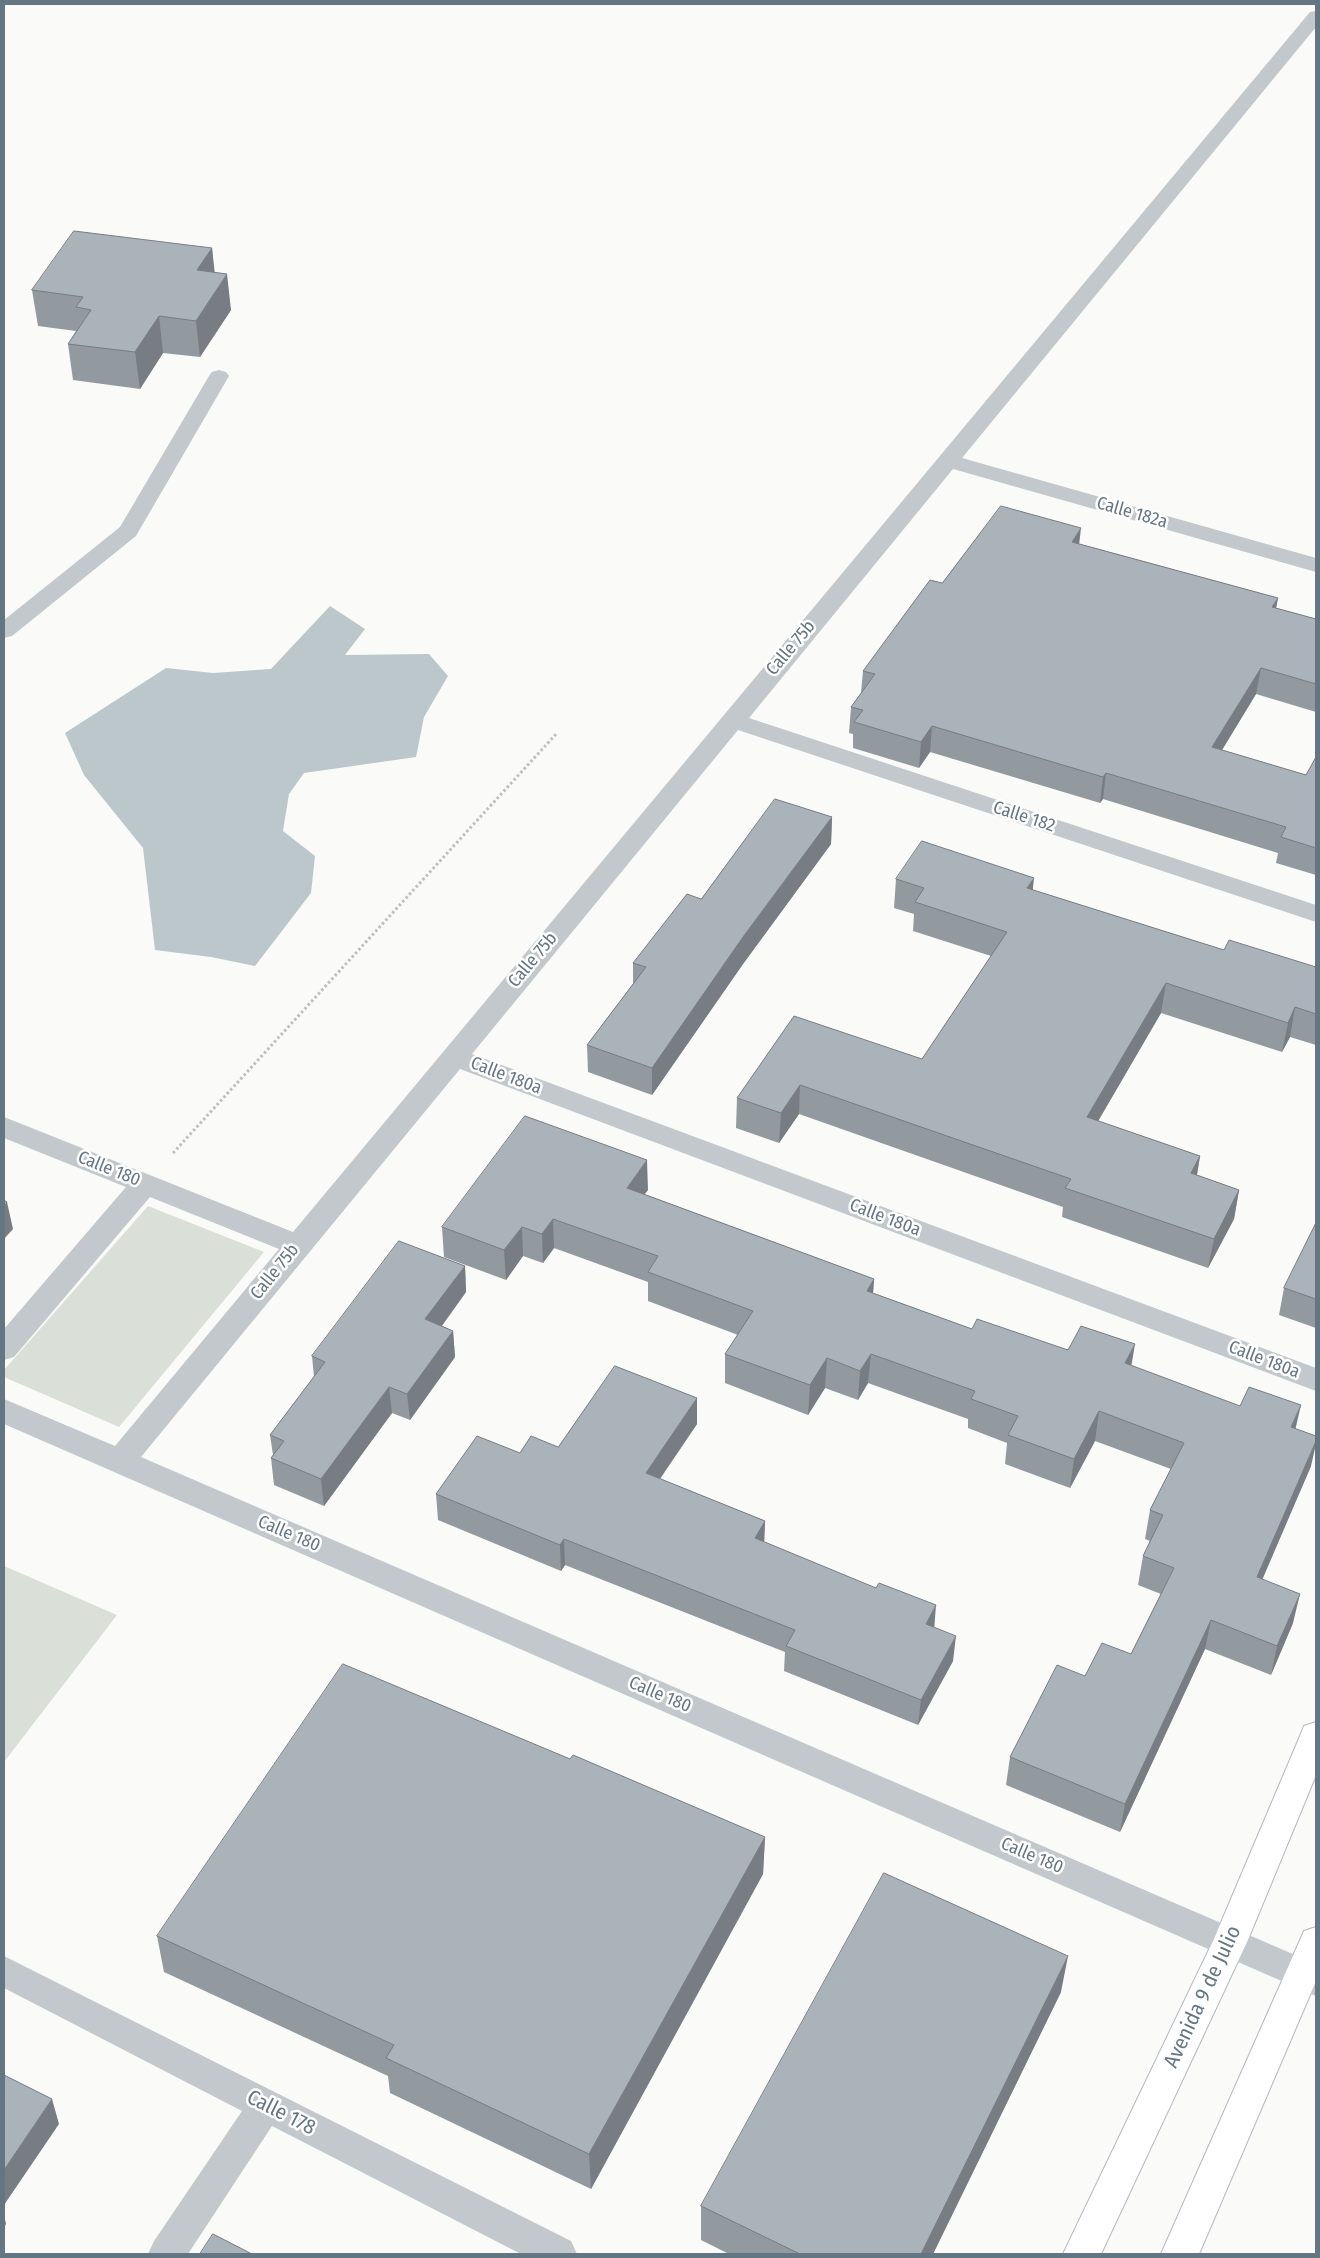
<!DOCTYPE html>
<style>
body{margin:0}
#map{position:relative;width:1320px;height:2258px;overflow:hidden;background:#fafaf8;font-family:"Fira Sans Condensed",sans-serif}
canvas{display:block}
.frame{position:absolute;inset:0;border:5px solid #657683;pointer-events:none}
</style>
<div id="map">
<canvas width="1320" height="2258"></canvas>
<div class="frame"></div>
</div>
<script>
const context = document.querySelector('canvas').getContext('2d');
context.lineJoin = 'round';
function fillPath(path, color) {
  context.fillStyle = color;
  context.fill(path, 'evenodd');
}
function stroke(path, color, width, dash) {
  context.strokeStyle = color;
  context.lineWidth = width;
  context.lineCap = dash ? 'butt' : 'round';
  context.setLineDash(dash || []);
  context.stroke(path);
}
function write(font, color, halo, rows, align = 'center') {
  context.font = font + ' "Fira Sans Condensed",sans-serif';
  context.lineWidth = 5;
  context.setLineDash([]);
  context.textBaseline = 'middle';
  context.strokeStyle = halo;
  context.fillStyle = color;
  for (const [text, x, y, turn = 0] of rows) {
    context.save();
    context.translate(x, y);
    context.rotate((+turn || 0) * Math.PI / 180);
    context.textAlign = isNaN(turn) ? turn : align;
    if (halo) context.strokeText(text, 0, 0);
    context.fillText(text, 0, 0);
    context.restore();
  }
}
fillPath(new Path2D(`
 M148 1206 264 1252 119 1427 4 1377V1370Z
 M4 1566 117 1615 4 1762Z`), '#dadfd7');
fillPath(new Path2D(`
 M330 606 365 629 345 655 429 654 448 676 424 717 416 757 304 773 289 794 283 831 315 856 311 893 255 966 211 957 155 950 143 848 84 775 65 733 166 668 213 673 271 669Z`), '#bbc7cb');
const secondary = new Path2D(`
 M1316 1722V1775L1247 1942 1101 2254H1063L1214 1939 1300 1736 1304 1726Z
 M1316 1927V1981L1199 2254H1161L1304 1931Z`);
stroke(secondary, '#b3babf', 2);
stroke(new Path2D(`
 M173 1153 557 733`), '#bbbfc2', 3, [2.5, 2.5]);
fillPath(new Path2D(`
 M219 370 226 372 229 376 136 536 12 636 4 638V620L120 527 209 376 212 372Z`), '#c3c8cc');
fillPath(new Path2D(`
 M1316 11V27L962 458 1316 558V572L953 469 749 718 1316 905V922L738 730 472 1054 1316 1368V1391L460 1069 141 1457 1316 1964V1996L4 1424V1399L115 1446 279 1249 150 1197 14 1357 4 1360V1329L126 1187 4 1138V1117L293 1232 1310 12Z
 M4 1956 571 2241 577 2254H521L272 2126 188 2254H148L154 2241 242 2111 4 1988Z`), '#c3c8cc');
fillPath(secondary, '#fff');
fillPath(new Path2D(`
 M212 248 214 272 231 310 200 357 163 353 140 389 73 380 68 344 76 331 38 326 32 290Z
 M1080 544 1278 598 1276 608 1316 619V712L1256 694 1222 750 1306 775 1316 757V875L1276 863 1278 853 1103 799 1100 803 930 752 919 768 853 748V734L849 733 851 707 861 693 863 671 942 583Z
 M832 817 831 844 743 964 652 1095 588 1072 587 1045 633 984V963L701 899Z
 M896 879 1032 890 1224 950 1316 967V1045L1290 1037 1282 1052 1161 1013 1098 1121 1200 1156 1197 1175 1239 1190 1234 1219 1208 1268 1062 1217 1063 1207 799 1114 779 1143 736 1128 737 1098 922 1059 991 956 913 931 914 914 894 908Z
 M648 1190 644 1194 874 1279 873 1293 972 1329 1068 1350 1131 1366 1296 1429 1311 1466 1262 1579 1293 1623 1271 1675 1205 1649 1120 1832 1006 1785 1010 1757 1085 1676 1131 1654 1161 1594 1138 1585 1143 1556 1150 1541 1145 1539 1150 1510 1171 1469 1095 1441 1070 1488 1005 1464 1007 1443 968 1428V1419L868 1383 858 1400 825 1388 808 1415 725 1383V1354L738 1335 648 1301V1282L554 1248 543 1263 523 1256 506 1280 444 1257 442 1227Z
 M1316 1223V1328L1279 1315 1284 1288Z
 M465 1266 466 1292 442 1326 453 1331 455 1357 410 1420 392 1413 324 1506 274 1485 271 1458 273 1455 270 1435 314 1377 312 1356Z
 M697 1424 660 1479 765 1521 764 1542 934 1627 953 1661 918 1725 784 1671 785 1652 565 1565 561 1571 438 1520 436 1494 520 1453Z
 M765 1837 763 1874 591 2189 390 2093 388 2076 164 1972 157 1936Z
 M1061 1992 933 2254H729L701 2240V2206Z`), '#929a9f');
fillPath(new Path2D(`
 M212 248 216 284 197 270Z
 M227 274 231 310 200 357 196 321Z
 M159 316 163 353 140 389 135 352Z
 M1081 528 1078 554 1072 542Z
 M1278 598 1273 624 1272 607Z
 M1261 668 1256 694 1208 773 1212 747Z
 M932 726 930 752 919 768 921 742Z
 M1106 773 1103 799 1100 803 1103 777Z
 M832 817 831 844 743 964 652 1095V1068L743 937Z
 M1034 878 1031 907 1027 888Z
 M1166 983 1161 1013 1083 1147 1087 1117Z
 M1295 1007 1290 1037 1282 1052 1288 1023Z
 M800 1085 799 1114 779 1143 781 1113Z
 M1200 1156 1195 1186 1191 1173Z
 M647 1160 648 1190 627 1217V1188Z
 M1239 1190 1234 1219 1208 1268 1214 1239Z
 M7 1202 13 1229 4 1239V1206Z
 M553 1219 554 1248 543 1263 542 1234Z
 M522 1227 523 1256 506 1280 504 1250Z
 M465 1266 466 1292 427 1346 425 1319Z
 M874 1279 872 1309 867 1291Z
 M453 1331 455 1357 410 1420 407 1394Z
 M1135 1344 1130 1374 1125 1363Z
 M871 1354 868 1383 858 1400 860 1371Z
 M827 1358 825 1388 808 1415 810 1385Z
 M389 1387 392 1413 324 1506 321 1479Z
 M697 1398V1424L646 1499V1473Z
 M1301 1405 1294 1435 1291 1427Z
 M1099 1411 1095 1441 1070 1488 1074 1459Z
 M1316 1441V1444L1311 1466 1251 1606 1257 1577Z
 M765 1521 764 1547 755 1538Z
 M564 1539 565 1565 561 1571 560 1545Z
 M1300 1594 1293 1623 1271 1675 1277 1646Z
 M936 1605 934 1631 926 1624Z
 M1211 1620 1205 1649 1120 1832 1125 1804Z
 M956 1636 953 1661 918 1725 921 1700Z
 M765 1837 763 1874 591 2189 589 2154Z
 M1068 1956 1061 1992 933 2254H921Z
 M52 2099 59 2124 4 2205V2170Z
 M4 2215 6 2224 4 2228Z`), '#777d82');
const building = new Path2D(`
 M74 231 212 248 197 270 227 274 196 321 159 316 135 352 68 344 91 310 76 307 83 297 32 290Z
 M1001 506 1081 528 1072 542 1278 598 1272 607 1316 619V684L1261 668 1212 747 1306 775 1316 757V848L1281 837 1286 827 1106 773 1103 777 932 726 921 742 854 722 863 710 851 707 875 674 863 671 930 580 942 583Z
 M775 799 832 817 743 937 652 1068 587 1045 646 967 633 963 687 894 701 899Z
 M922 841 1034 878 1027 888 1224 950 1229 940 1316 967V1014L1295 1007 1288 1023 1166 983 1087 1117 1200 1156 1191 1173 1239 1190 1214 1239 1065 1188 1071 1179 800 1085 781 1113 737 1098 794 1016 922 1059 1007 932 915 902 924 888 896 879Z
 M525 1116 647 1160 627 1188 874 1279 867 1291 972 1329 977 1319 1068 1350 1081 1326 1135 1344 1125 1363 1240 1406 1249 1387 1301 1405 1291 1427 1316 1436V1441L1257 1577 1300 1594 1277 1646 1211 1620 1125 1804 1010 1757 1057 1665 1085 1676 1102 1643 1131 1654 1174 1568 1143 1556 1163 1515 1150 1510 1184 1443 1099 1411 1074 1459 1008 1435 1018 1416 971 1399 975 1391 871 1354 860 1371 827 1358 810 1385 725 1354 753 1311 648 1272 658 1256 553 1219 542 1234 522 1227 504 1250 442 1227Z
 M4 1200 7 1202 4 1206Z
 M1316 1223V1299L1284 1288Z
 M399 1241 465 1266 425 1319 453 1331 407 1394 389 1387 321 1479 271 1458 284 1441 270 1435 325 1362 312 1356Z
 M615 1366 697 1398 646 1473 765 1521 755 1538 876 1588 879 1583 936 1605 926 1624 956 1636 921 1700 786 1646 795 1630 564 1539 560 1545 436 1494 477 1436 520 1453 531 1436 558 1447Z
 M343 1664 570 1759 573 1755 765 1837 589 2154 386 2058 394 2045 157 1936Z
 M884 1873 1068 1956 921 2254H800L701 2206Z
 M4 2075 52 2099 4 2170Z
 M213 2234 252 2254H200Z`);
fillPath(building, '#aab3b9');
stroke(building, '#777d82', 1);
write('18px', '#657683', '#fff', [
 ["Calle 182a",1132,513,16],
 ["Calle 75b",791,648,-50],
 ["Calle 182",1024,817,18],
 ["Calle 75b",533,960,-50],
 ["Calle 180a",506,1076,21],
 ["Calle 180",109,1169,22],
 ["Calle 180a",885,1218,21],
 ["Calle 75b",275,1272,-51],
 ["Calle 180a",1264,1360,21],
 ["Calle 180",289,1534,23],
 ["Calle 180",660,1695,23],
 ["Calle 180",1032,1856,23]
]);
write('21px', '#657683', '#fff', [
 ["Avenida 9 de Julio",1203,1997,-65],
 ["Calle 178",281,2113,27]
]);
</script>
